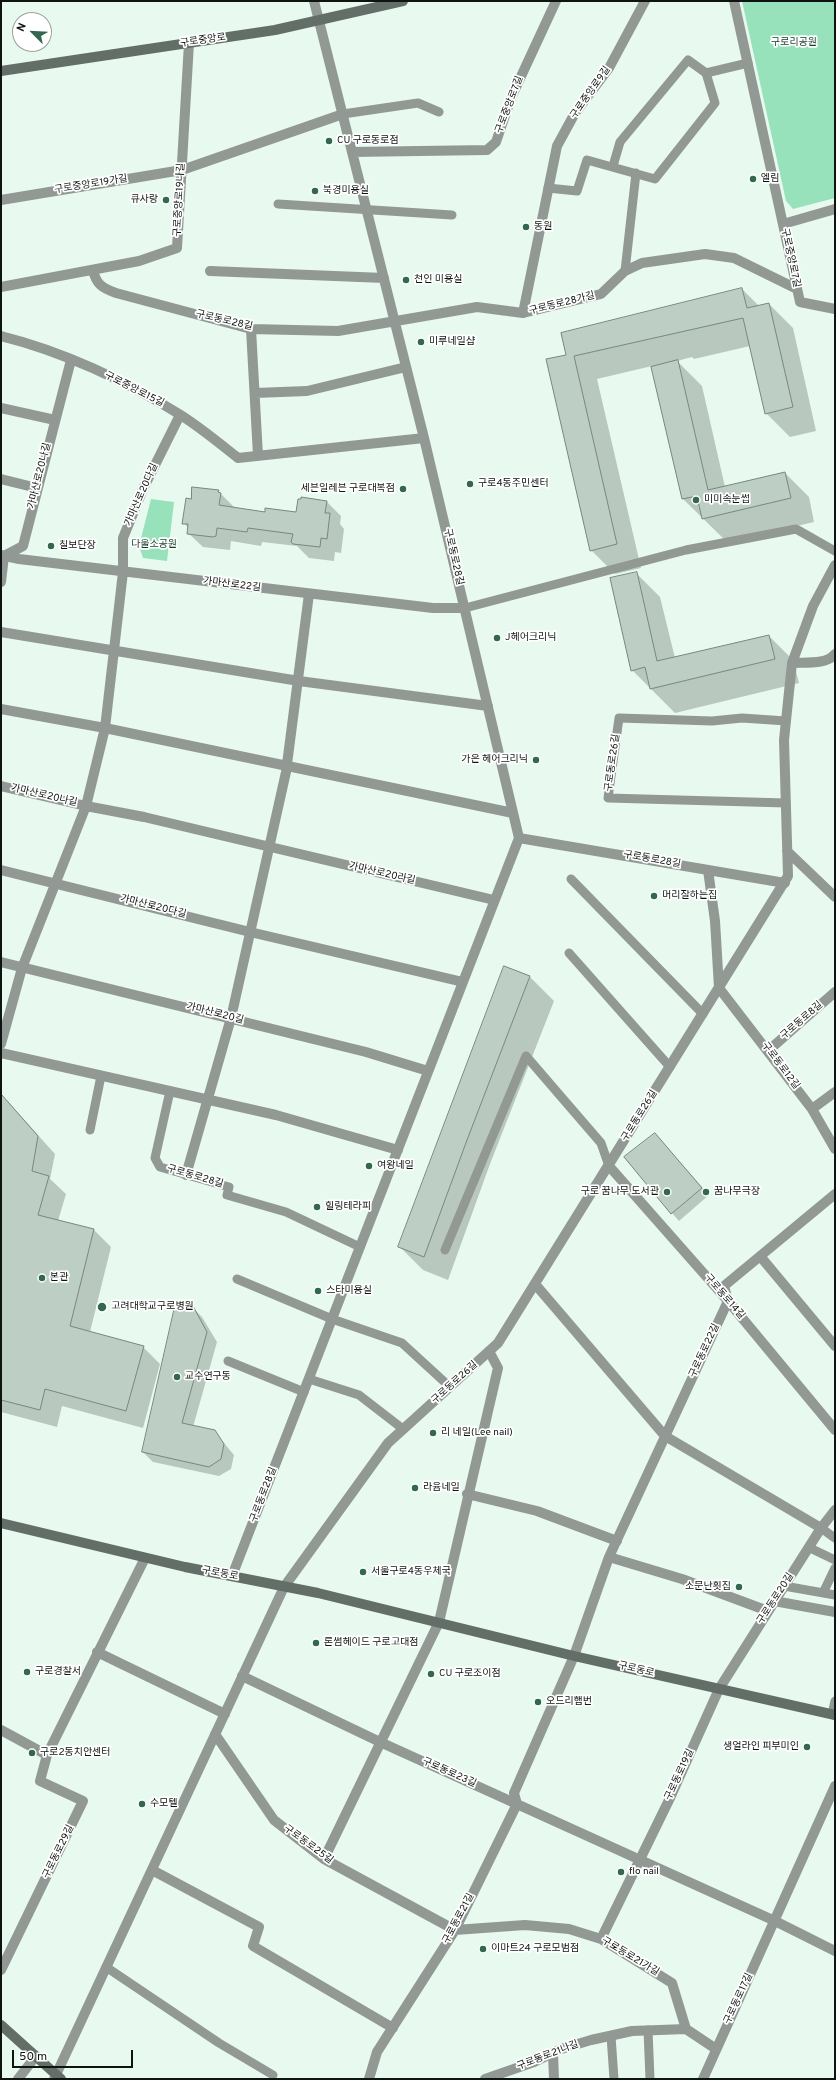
<!DOCTYPE html>
<meta charset="utf-8">
<style>
body{margin:0}
#map{position:relative;width:836px;height:2080px;overflow:hidden;background:#e8faef;font-family:Overpass,sans-serif}
canvas{display:block}
.frame{position:absolute;inset:0;border:2px solid #0e1411;pointer-events:none}
.north{position:absolute;left:12px;top:12px;width:40px;height:40px;box-sizing:border-box;background:#fff;border:1px solid #9fa1a0;border-radius:50%;rotate:294deg;font-size:11px;font-weight:700;line-height:16px;text-align:center;color:#0e1411}
.north::after{content:'';display:block;margin:auto;width:14px;height:18px;background:#33684e;clip-path:polygon(50% 0,100% 100%,50% 72%,0 100%)}
.scale{position:absolute;left:12px;top:2050px;width:121px;height:18px;box-sizing:border-box;border:2px solid #0e1411;border-top:0;padding-left:5px;font-size:12px;line-height:14px;white-space:nowrap;color:#0e1411;-webkit-text-stroke:3px #fff;paint-order:stroke}
</style>
<div id="map">
<canvas width="836" height="2080"></canvas>
<div class="frame"></div>
<div class="north">N</div>
<div class="scale">50 m</div>
</div>
<script>
const context = document.querySelector('canvas').getContext('2d');
context.lineJoin = 'round';
function fillPath(path, color) {
  context.fillStyle = color;
  context.fill(path, 'evenodd');
}
function stroke(path, color, width, dash) {
  context.strokeStyle = color;
  context.lineWidth = width;
  context.lineCap = dash ? 'butt' : 'round';
  context.setLineDash(dash || []);
  context.stroke(path);
}
function write(font, color, halo, rows, align = 'center') {
  context.font = font + ' Overpass,"Noto Sans KR",sans-serif';
  context.lineWidth = 3.5;
  context.setLineDash([]);
  context.textBaseline = 'middle';
  context.strokeStyle = halo;
  context.fillStyle = color;
  for (const [text, x, y, turn = 0] of rows) {
    context.save();
    context.translate(x, y);
    context.rotate((+turn || 0) * Math.PI / 180);
    context.textAlign = isNaN(turn) ? turn : align;
    if (halo) context.strokeText(text, 0, 0);
    context.fillText(text, 0, 0);
    context.restore();
  }
}
fillPath(new Path2D(`
 M742 1H835V198L793 209 786 201Z
 M151 499 174 502 167 561 143 558 139 546Z`), '#97e2ba');
fillPath(new Path2D(`
 M742 289 759 306 769 304 793 328 816 431 790 437 766 413 750 346 694 359 692 357 677 361 702 386 725 487 785 473 809 497 814 522 727 542 683 499 652 366 597 379 641 568 615 574 591 550 567 355Z
 M218 491 235 508 265 513H297L327 502 341 516 340 524 344 529 341 553 335 552 334 561 309 558 297 546 262 542 261 546 231 541 230 550 203 547 188 533 189 529 184 523 192 500Z
 M636 573 660 597 675 658 769 636 793 660 799 683 675 713 632 670Z
 M530 977 554 1001 490 1164 448 1280 423 1270 399 1246Z
 M1 1094 55 1154 50 1179 66 1194 58 1221 94 1230 111 1247 90 1332 143 1347 160 1364 143 1428 62 1406 57 1427 1 1412Z
 M655 1134 709 1195 679 1221 672 1213Z
 M192 1307 202 1317 217 1342 193 1427 214 1431 234 1455 231 1469 219 1476 153 1462 143 1452Z`), '#0003');
const building = new Path2D(`
 M742 288 747 308 769 303 793 407 765 414 743 318 574 356 617 544 590 551 546 359 566 355 561 333Z
 M678 360 708 490 785 472 791 498 702 519 697 496 682 499 651 367Z
 M192 487 219 490 218 492 221 493 219 505 265 512V508L296 512 298 499H301V497L327 501 325 513H330L327 539 321 538 320 547 293 544 291 542 293 534 248 528 247 532 217 528 216 536 213 537 187 534 188 524H182L186 498 191 499Z
 M637 572 657 661 769 635 775 659 650 689 645 667 631 671 610 578Z
 M504 966 530 976 467 1140 424 1257 398 1247Z
 M1 1094 38 1136 32 1171 49 1176 38 1215 94 1229 70 1326 144 1346 126 1411 45 1389 40 1410 1 1400Z
 M655 1133 702 1188 671 1214 624 1157Z
 M176 1302 193 1306 207 1332 182 1423 215 1430 224 1444 221 1459 209 1467 142 1452Z`);
fillPath(building, '#bdcfc5');
stroke(building, '#77877e', 1);
stroke(new Path2D(`
 M343 114 418 103 439 112
 M613 166 620 142 688 60 706 73 748 63
 M548 188 577 191 587 160 655 179 715 103 706 73
 M278 204 452 215
 M625 271 636 173
 M465 608 686 550 796 529 835 551
 M786 803 608 798 619 718 712 721 742 718 786 721
 M571 879 703 1014
 M569 953 670 1067
 M170 1091 155 1158 160 1167 229 1187 227 1195 286 1212 360 1247
 M90 1130 101 1076
 M445 1250 526 1056 601 1143 609 1166
 M237 1279 332 1319 402 1343 450 1387
 M228 1361 304 1392
 M309 1379 359 1395 403 1429
 M821 1528 835 1538
 M810 1548 835 1560
 M784 1586 835 1595
 M823 1593 835 1568
 M832 1714 835 1701
 M106 1967 219 2043 273 2075
 M648 2030 650 2079
 M611 2036 614 2079`), '#929995', 9);
stroke(new Path2D(`
 M734 1 800 302 835 309
 M352 152 487 150 496 142 511 98 556 1
 M1 200 182 170 343 114
 M783 224 835 209
 M93 270C96 284 102 288 116 293L251 329 338 331 477 307 523 313 601 294 625 271 642 263 705 254 734 258 797 289
 M210 271 384 278
 M1 287 139 261 177 248 189 43
 M523 313 557 146 575 113 609 68 645 1
 M251 329 258 456
 M1 336C62 351 126 381 179 414 200 427 219 443 238 458L424 438
 M255 393 307 391 406 367
 M1 408 55 420
 M1 479 37 488
 M1 555 19 559 433 608H465
 M1 582 4 556 23 546 71 360
 M1 632 299 681 488 706
 M792 663C804 662 827 665 835 654
 M1 709 105 728 513 813
 M1 786 86 806 144 817 494 900
 M519 838 785 883
 M787 851 835 897
 M1 870 250 932 463 982
 M708 870 715 921 719 988 812 1109 835 1149
 M1 962 366 1052 428 1071
 M1 1044 22 968 86 806 105 728 123 572V538L143 489 180 415
 M769 1050 835 992
 M1 1053 276 1115 398 1150
 M812 1109 835 1092
 M609 1166 728 1301 835 1430
 M186 1175 231 1018 286 772 309 594
 M760 1256 835 1346
 M535 1284 665 1436 821 1528
 M467 1494 537 1511 617 1541
 M609 1557 682 1579 768 1611
 M232 1576 519 838 424 438 314 1
 M774 1601 835 1612
 M97 1652 225 1714
 M242 1676 380 1742 775 1921 835 1951
 M1 1730 47 1755
 M215 1734 274 1820 324 1859 455 1930 525 1925 569 1929 601 1939 672 1983 686 2029 716 2049
 M324 1859 439 1622 498 1368 489 1351
 M152 1870 259 1927 253 1946 393 2028
 M601 1939 670 1798 719 1689 821 1528 835 1510
 M1 1970 83 1801 40 1781 47 1755 145 1558
 M553 2053 554 2079
 M18 2079 36 2056
 M54 2079 284 1587 388 1443 498 1343 788 876 784 740 792 663 813 606 835 565
 M369 2079 377 2052 455 1930 517 1804 514 1793 574 1656 609 1557 728 1301 724 1286 835 1194
 M485 2079 534 2062 561 2049 591 2040 632 2031 686 2029
 M703 2079 835 1786`), '#929995', 10);
stroke(new Path2D(`
 M1 71 275 30 403 1
 M1 1523 185 1567 318 1593 574 1656 835 1715
 M1 2025 61 2079`), '#646e68', 10);
for (const [x, y, r, color] of [
 [329,141,4,"#33684e"],
 [753,179,4,"#33684e"],
 [315,191,4,"#33684e"],
 [166,200,4,"#33684e"],
 [526,227,4,"#33684e"],
 [406,280,4,"#33684e"],
 [421,342,4,"#33684e"],
 [470,484,4,"#33684e"],
 [403,489,4,"#33684e"],
 [696,500,4,"#33684e"],
 [51,546,4,"#33684e"],
 [497,638,4,"#33684e"],
 [536,760,4,"#33684e"],
 [654,896,4,"#33684e"],
 [369,1166,4,"#33684e"],
 [667,1192,4,"#33684e"],
 [706,1192,4,"#33684e"],
 [317,1207,4,"#33684e"],
 [42,1278,4,"#33684e"],
 [318,1291,4,"#33684e"],
 [102,1307,5,"#33684e"],
 [177,1377,4,"#33684e"],
 [433,1433,4,"#33684e"],
 [415,1488,4,"#33684e"],
 [363,1572,4,"#33684e"],
 [739,1587,4,"#33684e"],
 [316,1643,4,"#33684e"],
 [27,1672,4,"#33684e"],
 [431,1674,4,"#33684e"],
 [538,1702,4,"#33684e"],
 [807,1747,4,"#33684e"],
 [32,1753,4,"#33684e"],
 [142,1804,4,"#33684e"],
 [621,1872,4,"#33684e"],
 [483,1949,4,"#33684e"]
]) {
  const dot = new Path2D();
  dot.arc(x, y, r, 0, 2 * Math.PI);
  context.fillStyle = color;
  context.fill(dot);
  stroke(dot, '#fff', 1.5);
}
write('10px', '#0e1411', '#fff', [
 ["구로중앙로",203,41,-8],
 ["구로중앙로9길",591,93,-55],
 ["구로중앙로7길",510,105,-69],
 ["구로중앙로19가길",91,185,-9],
 ["구로중앙로19나길",180,200,-87],
 ["구로중앙로7길",790,258,78],
 ["구로동로28가길",562,304,-14],
 ["구로동로28길",224,321,13],
 ["구로중앙로15길",134,390,27],
 ["가마산로20나길",40,476,-76],
 ["가마산로20다길",142,495,-66],
 ["구로동로28길",453,557,77],
 ["가마산로22길",232,585,7],
 ["구로동로26길",613,763,-82],
 ["가마산로20나길",44,796,13],
 ["구로동로28길",652,860,10],
 ["가마산로20라길",382,874,13],
 ["가마산로20다길",153,907,14],
 ["가마산로20길",215,1014,14],
 ["구로동로8길",802,1021,-41],
 ["구로동로12길",780,1066,53],
 ["구로동로26길",640,1116,-58],
 ["구로동로28길",195,1177,16],
 ["구로동로14길",724,1297,49],
 ["구로동로22길",705,1351,-65],
 ["구로동로26길",455,1383,-42],
 ["구로동로28길",264,1495,-69],
 ["구로동로",220,1574,11],
 ["구로동로20길",776,1599,-57],
 ["구로동로",636,1670,13],
 ["구로동로23길",449,1773,24],
 ["구로동로19길",680,1775,-65],
 ["구로동로25길",308,1845,36],
 ["구로동로29길",59,1852,-64],
 ["구로동로21길",459,1919,-62],
 ["구로동로21가길",630,1957,31],
 ["구로동로17길",739,1999,-65],
 ["구로동로21나길",548,2056,-21]
]);
write('10px', '#123c29', '#fff', [
 ["구로리공원",794,43],
 ["다울소공원",154,545]
]);
write('10px', '#0e1411', '#fff', [
 ["CU 구로동로점",337,141],
 ["엘림",761,179],
 ["북경미용실",323,191],
 ["큐사랑",158,200,"right"],
 ["동원",534,227],
 ["천인 미용실",414,280],
 ["미루네일샵",429,342],
 ["구로4동주민센터",478,484],
 ["세븐일레븐 구로대복점",395,489,"right"],
 ["미미속눈썹",704,500],
 ["칠보단장",59,546],
 ["J헤어크리닉",505,638],
 ["가은 헤어크리닉",528,760,"right"],
 ["머리잘하는집",662,896],
 ["여왕네일",377,1166],
 ["구로 꿈나무 도서관",659,1192,"right"],
 ["꿈나무극장",714,1192],
 ["힐링테라피",325,1207],
 ["본관",50,1278],
 ["스타미용실",326,1291],
 ["고려대학교구로병원",111,1307],
 ["교수연구동",185,1377],
 ["리 네일(Lee nail)",441,1433],
 ["라윰네일",423,1488],
 ["서울구로4동우체국",371,1572],
 ["소문난횟집",731,1587,"right"],
 ["론썸헤이드 구로고대점",324,1643],
 ["구로경찰서",35,1672],
 ["CU 구로조이점",439,1674],
 ["오드리햅번",546,1702],
 ["생얼라인 피부미인",799,1747,"right"],
 ["구로2동치안센터",40,1753],
 ["수모텔",150,1804],
 ["flo nail",629,1872],
 ["이마트24 구로모범점",491,1949]
], 'left');
</script>
